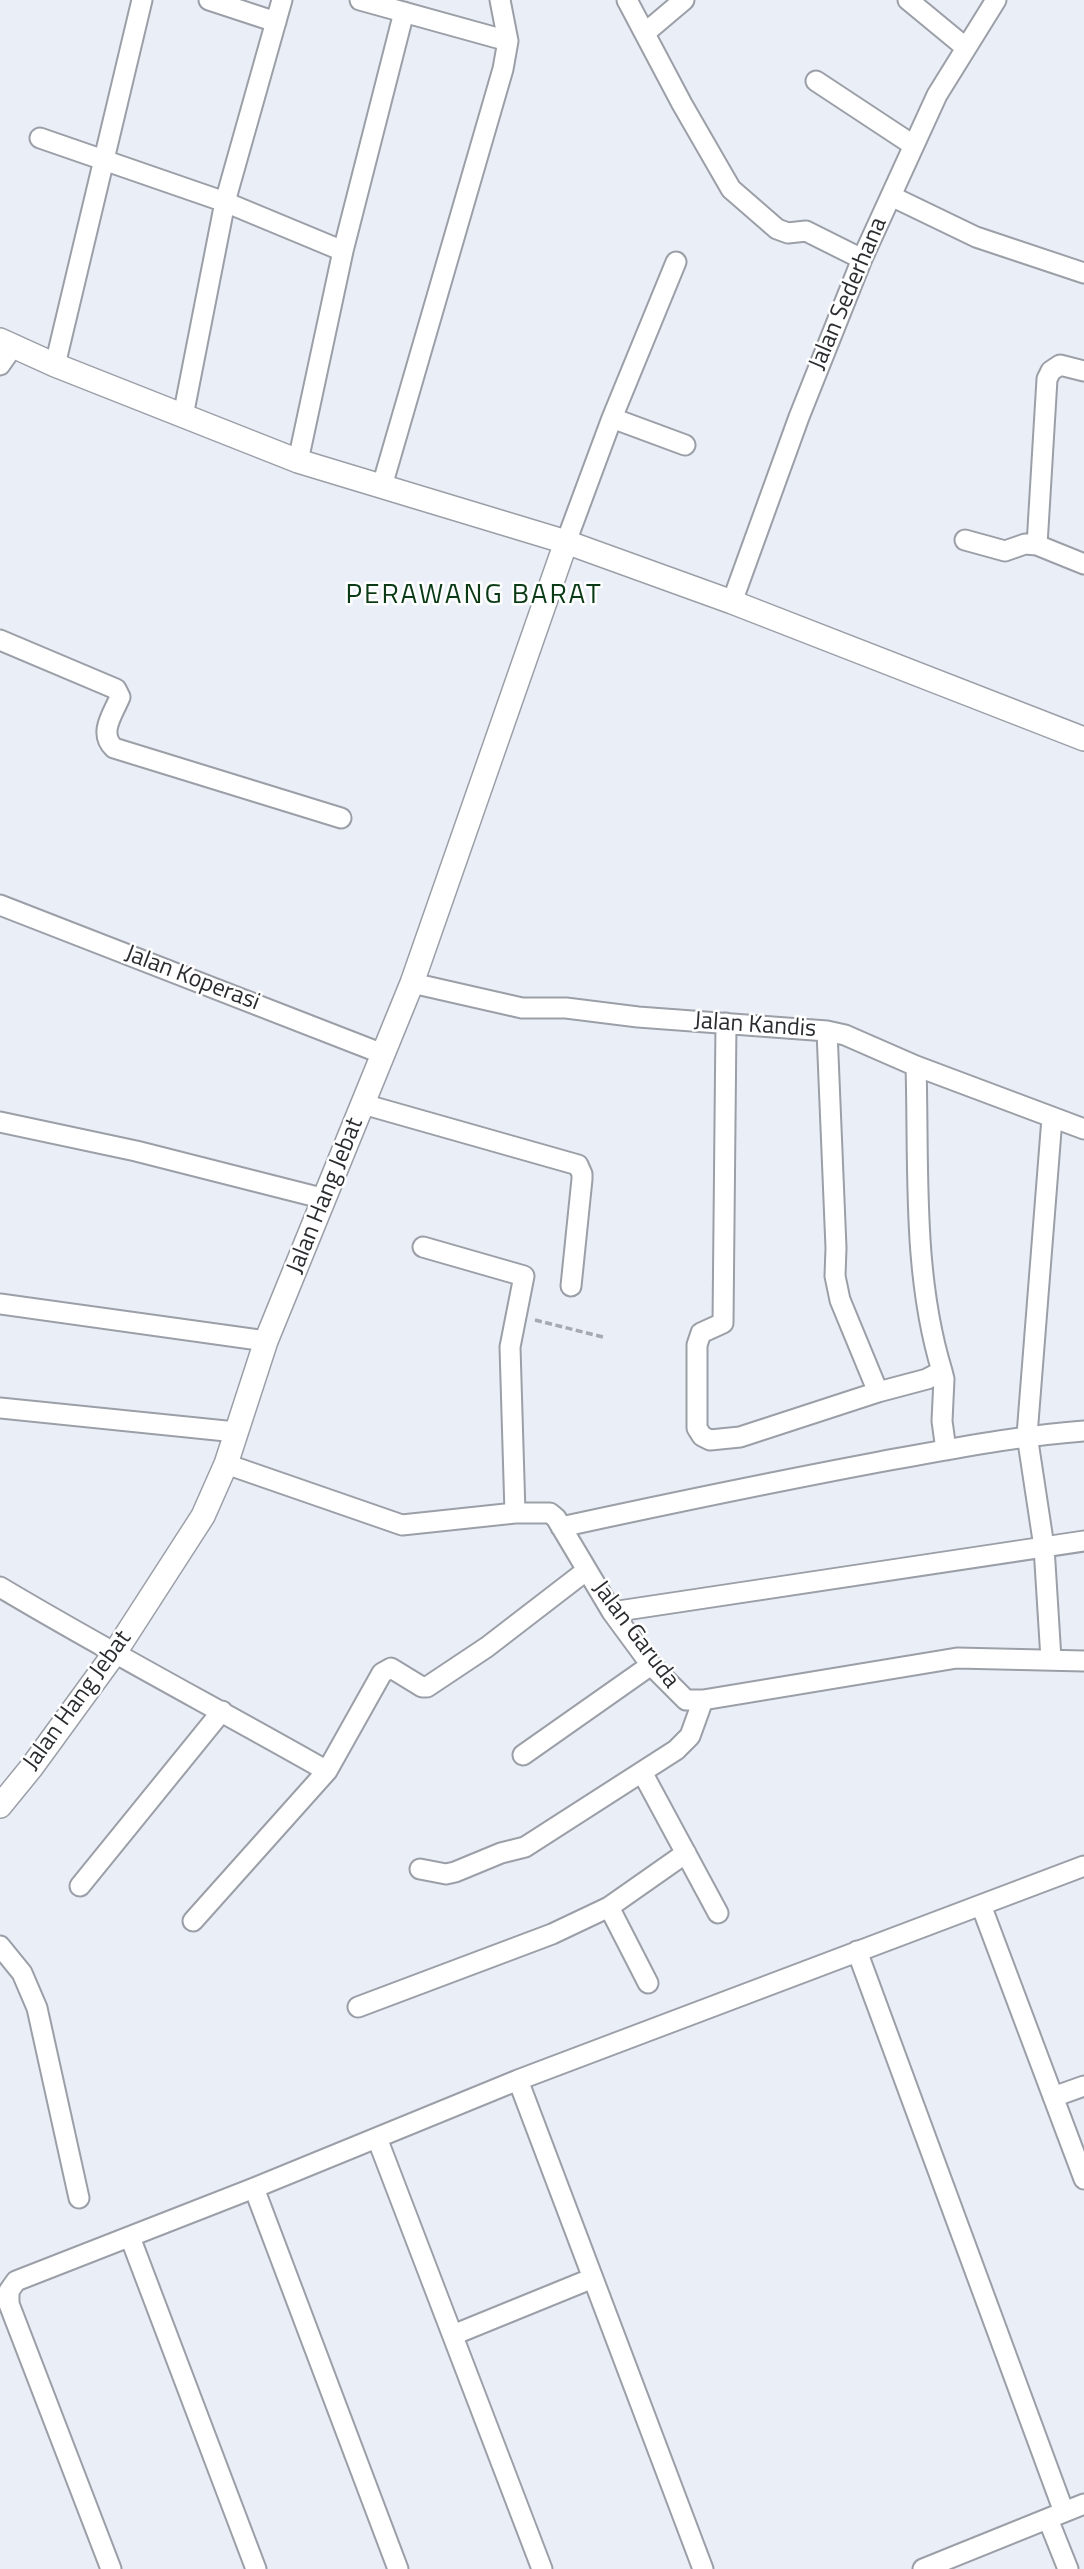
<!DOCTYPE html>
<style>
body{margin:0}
canvas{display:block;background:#eaeef7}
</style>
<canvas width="1084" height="2569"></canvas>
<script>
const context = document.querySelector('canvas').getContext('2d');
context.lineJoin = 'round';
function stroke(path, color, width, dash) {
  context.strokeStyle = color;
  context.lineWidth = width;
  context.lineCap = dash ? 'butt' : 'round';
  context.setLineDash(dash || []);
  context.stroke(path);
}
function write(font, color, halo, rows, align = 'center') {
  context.font = font + ' "Titillium Web",sans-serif';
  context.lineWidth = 5;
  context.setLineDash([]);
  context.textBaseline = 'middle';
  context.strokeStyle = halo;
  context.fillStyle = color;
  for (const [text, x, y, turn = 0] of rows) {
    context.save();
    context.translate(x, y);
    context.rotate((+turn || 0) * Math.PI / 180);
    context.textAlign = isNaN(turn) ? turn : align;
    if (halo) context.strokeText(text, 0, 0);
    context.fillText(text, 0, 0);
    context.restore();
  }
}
const minor = new Path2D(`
 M209 0 276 22
 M282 0 225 202 343 251 298 461
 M360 0 508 41
 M627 0 682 104 731 189 777 229 788 233 806 231 862 259
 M908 0 965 47
 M645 33 684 0
 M816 81 913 145
 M40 138 225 202 183 416
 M891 196 976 237 1084 273
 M343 251 404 12
 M0 365 14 345
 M55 365 142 0
 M612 418 685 445
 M382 486 503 69 508 41 500 0
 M965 540 1005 551 1025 544 1037 545 1084 564
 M566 542 612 418 676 262
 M1037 545 1047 379 1051 371 1060 365 1084 371
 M732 602 799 417 862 259 937 95 996 0
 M0 640 116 689 120 697C113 714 98 733 114 748L341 818
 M0 905 383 1054
 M412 983 522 1008H566L638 1017 827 1031 845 1035 916 1066 1084 1129
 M726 1023 723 1323 701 1333 697 1345V1428L702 1436 710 1440 740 1437 878 1392 927 1379 942 1371C912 1273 919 1167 916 1066
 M827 1031 836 1248 835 1276 840 1300 878 1392
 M363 1104 578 1165 582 1174V1179L571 1286
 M0 1122 136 1151 325 1199
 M423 1247 524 1276 510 1347 515 1513
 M0 1304 266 1341
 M942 1371 944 1379 942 1421 946 1450
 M0 1408 236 1432
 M226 1464 402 1525 515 1513H550L556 1518 612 1612 651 1665 686 1700H703L957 1658 1084 1661
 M561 1527C667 1504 773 1482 879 1462 947 1450 1015 1436 1084 1431
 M0 1587C107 1651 218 1709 327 1771L193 1921
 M612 1612 1084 1541
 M1051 1659 1044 1547 1027 1435 1052 1118
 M523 1755 651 1665
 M327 1771 382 1673 391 1668 422 1687H427L487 1647 587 1570
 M642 1772 718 1913
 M420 1869 446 1874 455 1872 501 1853 525 1847 676 1750 690 1736 703 1700
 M80 1886 222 1711
 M981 1905 1084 2179
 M609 1907 648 1983
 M0 1946 22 1973 37 2008 79 2198
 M857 1951 1064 2512
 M358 2007 552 1934 609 1907 686 1853
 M518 2080 703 2569
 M1053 2097 1084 2086
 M377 2138 542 2569
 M254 2188 398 2569
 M130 2237 256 2569
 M453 2335 593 2278
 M1048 2519 1068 2569
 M111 2569 9 2304V2291L16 2281 254 2188 518 2080 1084 1866
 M923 2569 1084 2504`);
const tertiary = new Path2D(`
 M0 340 55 365 298 461 566 542 732 602 1084 739
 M0 1806 31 1768 114 1654 203 1516 226 1464 266 1341 412 983 566 542`);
stroke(minor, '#9b9fa7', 23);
stroke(tertiary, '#9b9fa7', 26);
stroke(new Path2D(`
 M535 1320 603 1337`), '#a6a9b0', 3.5, [7, 3.5]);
stroke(minor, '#fff', 19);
stroke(tertiary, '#fff', 23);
write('24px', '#2a2c2f', '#fff', [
 ["Jalan Sederhana",849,294,-67],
 ["Jalan Koperasi",192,979,21],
 ["Jalan Kandis",755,1026,4],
 ["Jalan Hang Jebat",326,1196,-68],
 ["Jalan Garuda",635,1635,53],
 ["Jalan Hang Jebat",78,1701,-54]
]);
context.letterSpacing = '2px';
write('28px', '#0a3a16', '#fff', [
 ["PERAWANG BARAT",474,596]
]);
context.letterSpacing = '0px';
</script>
